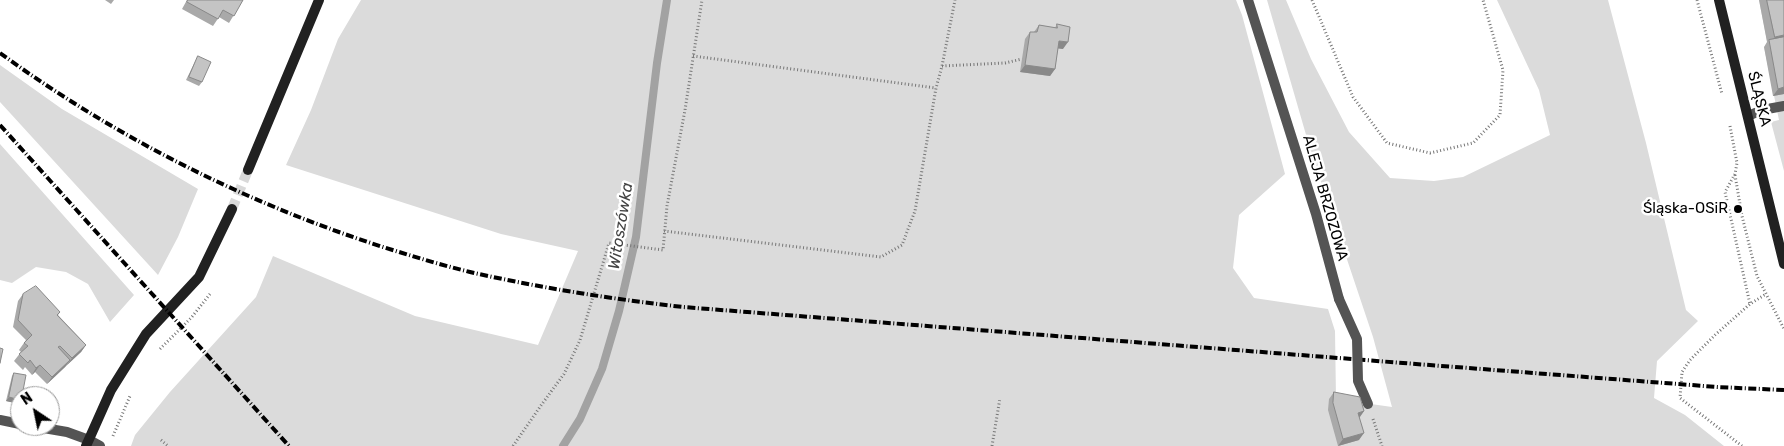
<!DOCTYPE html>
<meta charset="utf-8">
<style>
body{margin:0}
#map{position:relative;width:1784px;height:446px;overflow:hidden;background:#fff;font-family:Rubik,sans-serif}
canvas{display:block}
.north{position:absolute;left:10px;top:386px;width:50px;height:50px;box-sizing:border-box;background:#fff;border:1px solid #999;border-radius:50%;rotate:326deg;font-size:14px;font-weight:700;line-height:20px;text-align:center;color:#000}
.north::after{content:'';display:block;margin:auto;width:18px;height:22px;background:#000;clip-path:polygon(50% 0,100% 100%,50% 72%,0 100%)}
</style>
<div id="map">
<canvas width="1784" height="446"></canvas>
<div class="north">N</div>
</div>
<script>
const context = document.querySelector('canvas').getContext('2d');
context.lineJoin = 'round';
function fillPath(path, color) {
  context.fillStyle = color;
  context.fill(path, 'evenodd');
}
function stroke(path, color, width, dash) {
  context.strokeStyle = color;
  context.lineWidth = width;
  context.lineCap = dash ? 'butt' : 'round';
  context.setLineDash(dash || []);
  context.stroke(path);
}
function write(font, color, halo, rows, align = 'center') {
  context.font = font + ' Rubik,sans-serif';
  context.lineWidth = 5;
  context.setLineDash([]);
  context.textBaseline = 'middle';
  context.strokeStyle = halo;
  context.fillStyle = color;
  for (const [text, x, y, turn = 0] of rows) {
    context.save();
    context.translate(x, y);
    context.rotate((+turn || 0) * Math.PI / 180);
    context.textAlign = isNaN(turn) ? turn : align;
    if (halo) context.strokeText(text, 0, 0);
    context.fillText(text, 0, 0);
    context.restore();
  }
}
fillPath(new Path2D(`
 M361 0H1236L1242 15 1285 174 1239 215 1233 268 1254 298 1328 309 1335 331 1336 399 1392 407 1373 337 1311 152 1267 0H1286L1311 59 1349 132 1390 178 1434 181 1463 177 1550 135 1539 90 1497 0H1608L1646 143 1686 310 1698 321 1657 361 1654 398 1685 415 1724 446H131L135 435 170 392 256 297 273 256 415 316 538 345 578 251 501 234 286 165 311 110 338 39Z
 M1759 0H1784V171L1771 122 1779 120 1764 47 1768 46Z
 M0 65 62 109 198 189 178 237 158 275 0 102Z
 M0 144 134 295 110 322 88 284 66 272 36 267 12 283 0 280Z`), '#dbdbdb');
stroke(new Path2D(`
 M563 446 580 419 602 369 619 311 636 237 657 63 667 0`), '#a2a2a2', 8);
stroke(new Path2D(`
 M232 209 248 170`), '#d9d9d9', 10, [10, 5]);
stroke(new Path2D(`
 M1312 0 1353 97 1387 143 1430 153 1473 143 1500 115 1503 70 1483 0
 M1697 0 1722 94
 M693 56 936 88
 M942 66 1005 63 1022 59
 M1730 126 1737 163 1735 174 1725 192 1750 304
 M1735 175 1742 216 1757 276 1784 329
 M664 231 881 257 902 245 915 211 936 88 942 66 955 0
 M160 349 191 318 210 294
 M1373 419 1382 446
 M113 436 130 396
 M161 440 168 446
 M513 446 542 404 564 374 580 340 609 243 663 250 667 206 685 110 702 0
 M992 446 1000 398
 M1742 446 1680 398 1682 372 1690 360 1715 335 1750 304 1766 294`), '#767676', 3, [1, 2.5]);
stroke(new Path2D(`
 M1748 116 1762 110 1784 106
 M0 420 20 424
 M32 426 67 432 89 440`), '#545454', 10);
stroke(new Path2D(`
 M1248 0 1316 214 1339 299
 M89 440 100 446`), '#545454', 10);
stroke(new Path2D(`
 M1719 0 1784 264
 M248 170 319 0
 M86 446 111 390 146 334 199 277 232 209`), '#212121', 10);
stroke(new Path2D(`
 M0 53C117 138 246 203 383 247 412 256 441 265 470 272 541 288 612 299 683 307L1403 363 1717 387 1784 390
 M0 125 289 446`), '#000', 4, [8, 2.5, 1, 2.5]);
stroke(new Path2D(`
 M1339 299 1357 339 1358 381 1368 404`), '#545454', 10);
fillPath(new Path2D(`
 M105 0H114L111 4Z
 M187 0H243L229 23 219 17 213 26 182 9Z
 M1759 0H1784V94L1773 96 1764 47 1767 42Z
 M1057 24 1063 49 1058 48 1055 69 1050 76 1020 72 1025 39 1030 32H1034L1039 25 1055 28Z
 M198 56 202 82 199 86 186 80Z
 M23 294 60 312 58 315 86 345 81 352 47 384 35 372 32 375 25 367 23 370 14 361 21 352 19 350 26 340 13 327 18 301Z
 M14 373 20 396V401L19 404 6 401 12 376Z
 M1334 392 1364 411 1360 417 1359 440 1338 446 1328 410 1329 399Z`), '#a9a9a9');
fillPath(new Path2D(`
 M1784 35V43L1769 44 1775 37Z
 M1059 41 1068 42 1063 49 1054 48Z
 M1025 65 1055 69 1050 76 1020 72Z
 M1784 87V94L1773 96 1778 89Z
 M86 345 81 352 67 365 72 358Z
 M70 360 65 367 47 384 52 377Z
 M40 365 35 372 32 375 36 368Z
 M9 397 20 400V401L19 404 6 401Z
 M1364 411 1359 418 1358 413Z
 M1364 433 1359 440 1338 446 1343 439Z`), '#898989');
const building = new Path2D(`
 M188 0H243L234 16 223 10 218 19 187 2Z
 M1767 0H1784V35L1775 37Z
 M1057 24 1070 27 1068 42 1059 41 1055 69 1025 65 1030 32H1037L1039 25 1057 28Z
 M1784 37V87L1778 89 1769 40Z
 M198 56 211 62 202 82 189 77Z
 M36 286 60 312 57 315 86 345 72 358 60 346 58 347 70 360 52 377 40 365 36 368 30 360 28 363 19 354 28 346 24 343 32 335 18 320 23 294Z
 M0 348 3 349 0 363Z
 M14 373 26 375 22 396H20V400L9 397Z
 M1334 392 1360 397 1364 411 1358 413 1364 433 1343 439 1333 403Z`);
fillPath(building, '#c4c4c4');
stroke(building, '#898989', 1);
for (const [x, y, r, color] of [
 [1738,209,5,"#000"]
]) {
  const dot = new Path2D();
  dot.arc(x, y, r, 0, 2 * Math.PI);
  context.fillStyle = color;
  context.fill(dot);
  stroke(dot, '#fff', 2);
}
write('15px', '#000', '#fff', [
 ["ŚLĄSKA",1759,99,76],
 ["ALEJA BRZOZOWA",1325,198,74]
]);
write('15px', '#000', '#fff', [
 ["Śląska-OSiR",1728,209]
], 'right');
write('italic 16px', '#434343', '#fff', [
 ["Witoszówka",621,226,-81]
]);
</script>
